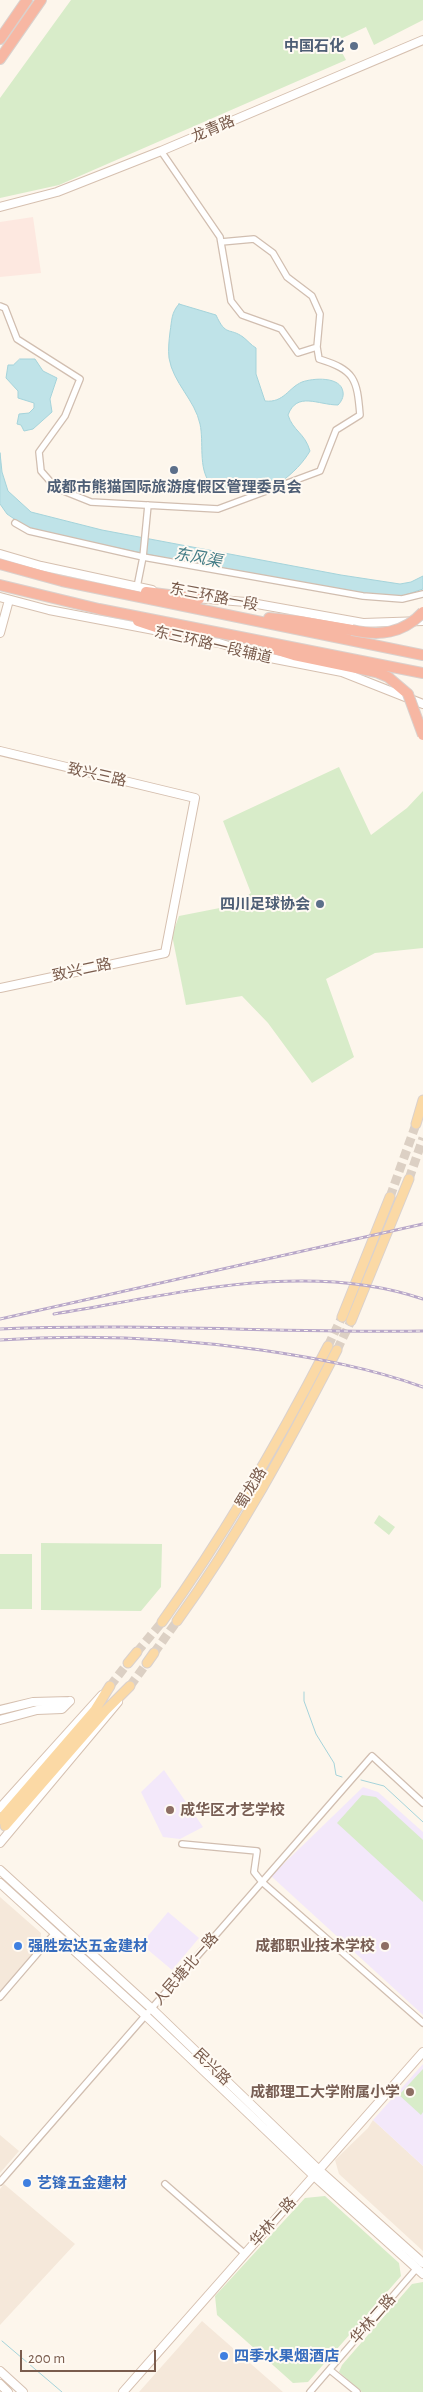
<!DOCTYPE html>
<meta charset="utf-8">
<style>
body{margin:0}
#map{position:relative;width:423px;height:2392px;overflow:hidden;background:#fdf6ec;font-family:"Alegreya Sans",sans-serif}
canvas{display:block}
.scale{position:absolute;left:20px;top:2350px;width:136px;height:22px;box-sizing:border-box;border:2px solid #7a5c4d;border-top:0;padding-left:6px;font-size:15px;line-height:18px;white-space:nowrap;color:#7a5c4d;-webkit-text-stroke:4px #fffaf3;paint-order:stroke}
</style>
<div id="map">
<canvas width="423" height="2392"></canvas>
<div class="scale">200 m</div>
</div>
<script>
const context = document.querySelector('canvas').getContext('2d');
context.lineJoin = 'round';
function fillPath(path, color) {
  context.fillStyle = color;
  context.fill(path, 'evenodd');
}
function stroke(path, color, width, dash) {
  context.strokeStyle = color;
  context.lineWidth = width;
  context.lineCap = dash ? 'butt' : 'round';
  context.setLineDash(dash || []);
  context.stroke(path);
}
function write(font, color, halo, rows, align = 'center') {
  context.font = font + ' "Alegreya Sans","Noto Sans SC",sans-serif';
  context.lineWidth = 4;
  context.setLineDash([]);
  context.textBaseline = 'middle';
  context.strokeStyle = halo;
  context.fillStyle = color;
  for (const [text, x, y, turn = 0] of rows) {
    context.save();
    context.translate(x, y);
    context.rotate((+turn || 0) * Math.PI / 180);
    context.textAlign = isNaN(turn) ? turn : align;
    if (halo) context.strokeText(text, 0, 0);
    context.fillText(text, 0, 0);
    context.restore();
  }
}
fillPath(new Path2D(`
 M0 1897 41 1933 40 1946 0 1991Z
 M373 2120 423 2166V2251L339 2174 335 2160 368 2128Z
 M0 2135 19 2151 0 2173Z
 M4 2184 75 2244 0 2325V2189Z
 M202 2321 283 2392H139Z`), '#f5e8da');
fillPath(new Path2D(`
 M33 217 41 273 0 277V222Z`), '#fde8e0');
fillPath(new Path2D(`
 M164 1770 203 1827 180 1839 163 1837 141 1792Z
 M363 1787 378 1792 423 1832V2015L271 1876Z
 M168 1912 199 1938 172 1970 141 1944Z
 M423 2064V2166L373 2120Z`), '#f3e8fa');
fillPath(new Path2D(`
 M71 0H423V20L374 45 366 27 336 41 346 60 59 185 0 198V98Z
 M339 767 371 835 407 808 423 791V948L375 953 326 979 354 1057 312 1083 268 1023 242 996 186 1005 172 935 179 916 235 905 251 893 223 821Z
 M379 1515 395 1527 389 1535 374 1523Z
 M41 1543 162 1544 161 1587 141 1611 41 1610Z
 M0 1554H32V1609H0Z
 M362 1795 376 1797 423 1840V1902L337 1823Z
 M423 2069V2112L421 2115 399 2095Z
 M325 2196 399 2263 401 2276 308 2382 293 2383 217 2315 215 2296 305 2198Z
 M423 2282V2392H362L339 2372 342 2365 412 2284Z`), '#d8ecc9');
const water = new Path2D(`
 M179 304 216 315C226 337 229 327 243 337 247 340 251 345 256 348V374L265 401C284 403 288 388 302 382 313 378 341 376 343 392 344 397 341 402 338 405 318 405 297 391 288 415 293 431 305 433 310 451 303 463 293 473 282 481 278 484 232 492 226 492 219 492 214 489 210 483 198 468 204 442 200 424 195 400 173 383 169 358 168 350 169 340 170 332 172 320 171 313 179 304Z
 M20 359H35L43 371 57 378 50 399 52 412 33 429 24 431 21 425 17 424 19 414 29 413 34 408V403L18 398V391L6 378 8 365H13Z
 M0 453 2 472 8 491 31 512 102 530 341 575 400 584 411 582 423 576V589L402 596H377L198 565 29 529 7 514 0 504Z`);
fillPath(water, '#bfe3e8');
stroke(water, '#a5d3da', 1);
stroke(new Path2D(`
 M304 1692V1701L316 1734 334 1763 336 1775 342 1777
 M361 1780 384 1786 423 1822
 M2 2341 62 2392`), '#a5d3da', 1);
stroke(new Path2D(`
 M409 1179 423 1138
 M390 1197 416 1124
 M328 1346 342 1317
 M337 1350 351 1321
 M137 1652 162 1622
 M154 1653 177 1621
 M110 1686 128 1663
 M130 1686 147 1663`), '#dcd0c4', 9, [9, 4.5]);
const street = new Path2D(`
 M161 151 220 237 231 301 242 315 281 329 298 353 317 347
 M0 306 5 308 17 339 80 379 65 416 39 452 41 471 56 488 91 502 218 509 320 471 336 430 360 415C357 379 355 370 319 359L317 347 320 314 312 296 287 277 273 253 254 239 221 242
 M15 523 29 531 143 557 363 596 402 599 423 594
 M137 587 143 557 148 505
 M182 1844 257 1851 254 1872 262 1882 423 2023
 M0 1997 55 1933
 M0 2182 372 1756 423 1803
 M165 2184 245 2254
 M330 2370 357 2392
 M310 2392 417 2268`);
const secondary = new Path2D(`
 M0 207 57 192 161 151 423 40
 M0 554 41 566 152 590
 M0 597 49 610 154 630
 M195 598 246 602 363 623 423 621
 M0 633 9 600
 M175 635 219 643 265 657 342 672 423 704
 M0 751 195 798 165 953 0 988
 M0 1710 33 1702 70 1701
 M0 1720 37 1710 62 1709 70 1701
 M0 1808 102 1695
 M0 1843 118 1702
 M0 1870 151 2008 319 2170 423 2263
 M0 1883 145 2015 314 2176 423 2274
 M0 2371 23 2392
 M0 2384 8 2392
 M123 2392 423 2052`);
const primary = new Path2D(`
 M416 1124 423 1100
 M342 1317 390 1197
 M351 1321 409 1179
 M177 1621C239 1535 289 1443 337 1350
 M162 1622C226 1533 278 1443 328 1346
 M128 1663 137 1652
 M147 1663 154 1653
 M0 1820 95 1710 110 1686
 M5 1826 106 1710 130 1686`);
const highway = new Path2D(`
 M0 39 27 0
 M0 59 41 0
 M0 564 62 581 423 655
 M0 585 99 609 423 673
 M146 592 199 599
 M269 618 299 621 352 630
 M138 621 180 635
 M271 648 294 655 376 672 388 677 408 694`);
stroke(street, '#d1beb0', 8);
stroke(secondary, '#d6c0b0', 10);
stroke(primary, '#dad1cd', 11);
stroke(highway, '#dad1cd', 12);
stroke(street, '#fff', 5.5);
stroke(secondary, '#fff', 8);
stroke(primary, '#fbd9a5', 9);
stroke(highway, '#f7b7a3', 10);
const rail = new Path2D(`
 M54 1314C173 1295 305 1259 423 1299
 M0 1319 423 1224
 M0 1329C141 1323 282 1333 423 1331
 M0 1340C88 1334 174 1338 261 1350 316 1358 370 1368 423 1387`);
stroke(rail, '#b9a8c9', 3);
stroke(rail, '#fffaf3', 1, [4]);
const highwayBridge = new Path2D(`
 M352 630C379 636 403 634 423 612
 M408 694 423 735`);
stroke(highwayBridge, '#dad1cd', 12, []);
stroke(highwayBridge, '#f7b7a3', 10);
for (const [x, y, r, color] of [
 [354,46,5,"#5c6f8a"],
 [174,470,5,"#5c6f8a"],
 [320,904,5,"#5c6f8a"],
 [170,1810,5,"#8d6e63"],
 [18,1946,5,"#3f7fe0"],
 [385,1946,5,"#8d6e63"],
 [410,2092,5,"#8d6e63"],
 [27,2183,5,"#3f7fe0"],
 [224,2356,5,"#3f7fe0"]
]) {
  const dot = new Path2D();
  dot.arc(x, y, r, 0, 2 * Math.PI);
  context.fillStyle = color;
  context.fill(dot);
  stroke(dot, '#fffaf3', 2);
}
write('bold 15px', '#4e5e75', '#fffaf3', [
 ["中国石化",344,46],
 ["成都市熊猫国际旅游度假区管理委员会",174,487,"center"],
 ["四川足球协会",310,904]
], 'right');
write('15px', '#7a5c4d', '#fffaf3', [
 ["龙青路",213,129,-23],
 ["东三环路一段",214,597,11],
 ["东三环路一段辅道",213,645,13],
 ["致兴三路",97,775,13],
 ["致兴二路",82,970,-12],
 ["蜀龙路",251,1488,-59],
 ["人民塘北一路",186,1969,-49],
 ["民兴路",212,2067,44],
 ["华林一路",273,2222,-48],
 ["华林二路",373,2319,-49]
]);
write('bold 15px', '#785e54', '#fffaf3', [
 ["成华区才艺学校",180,1810,"left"],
 ["成都职业技术学校",375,1946],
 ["成都理工大学附属小学",400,2092]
], 'right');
write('bold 15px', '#366cbe', '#fffaf3', [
 ["强胜宏达五金建材",28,1946],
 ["艺锋五金建材",37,2183],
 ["四季水果烟酒店",234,2356]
], 'left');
write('italic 16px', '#437c86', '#fffaf3', [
 ["东风渠",198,558,10]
]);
</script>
